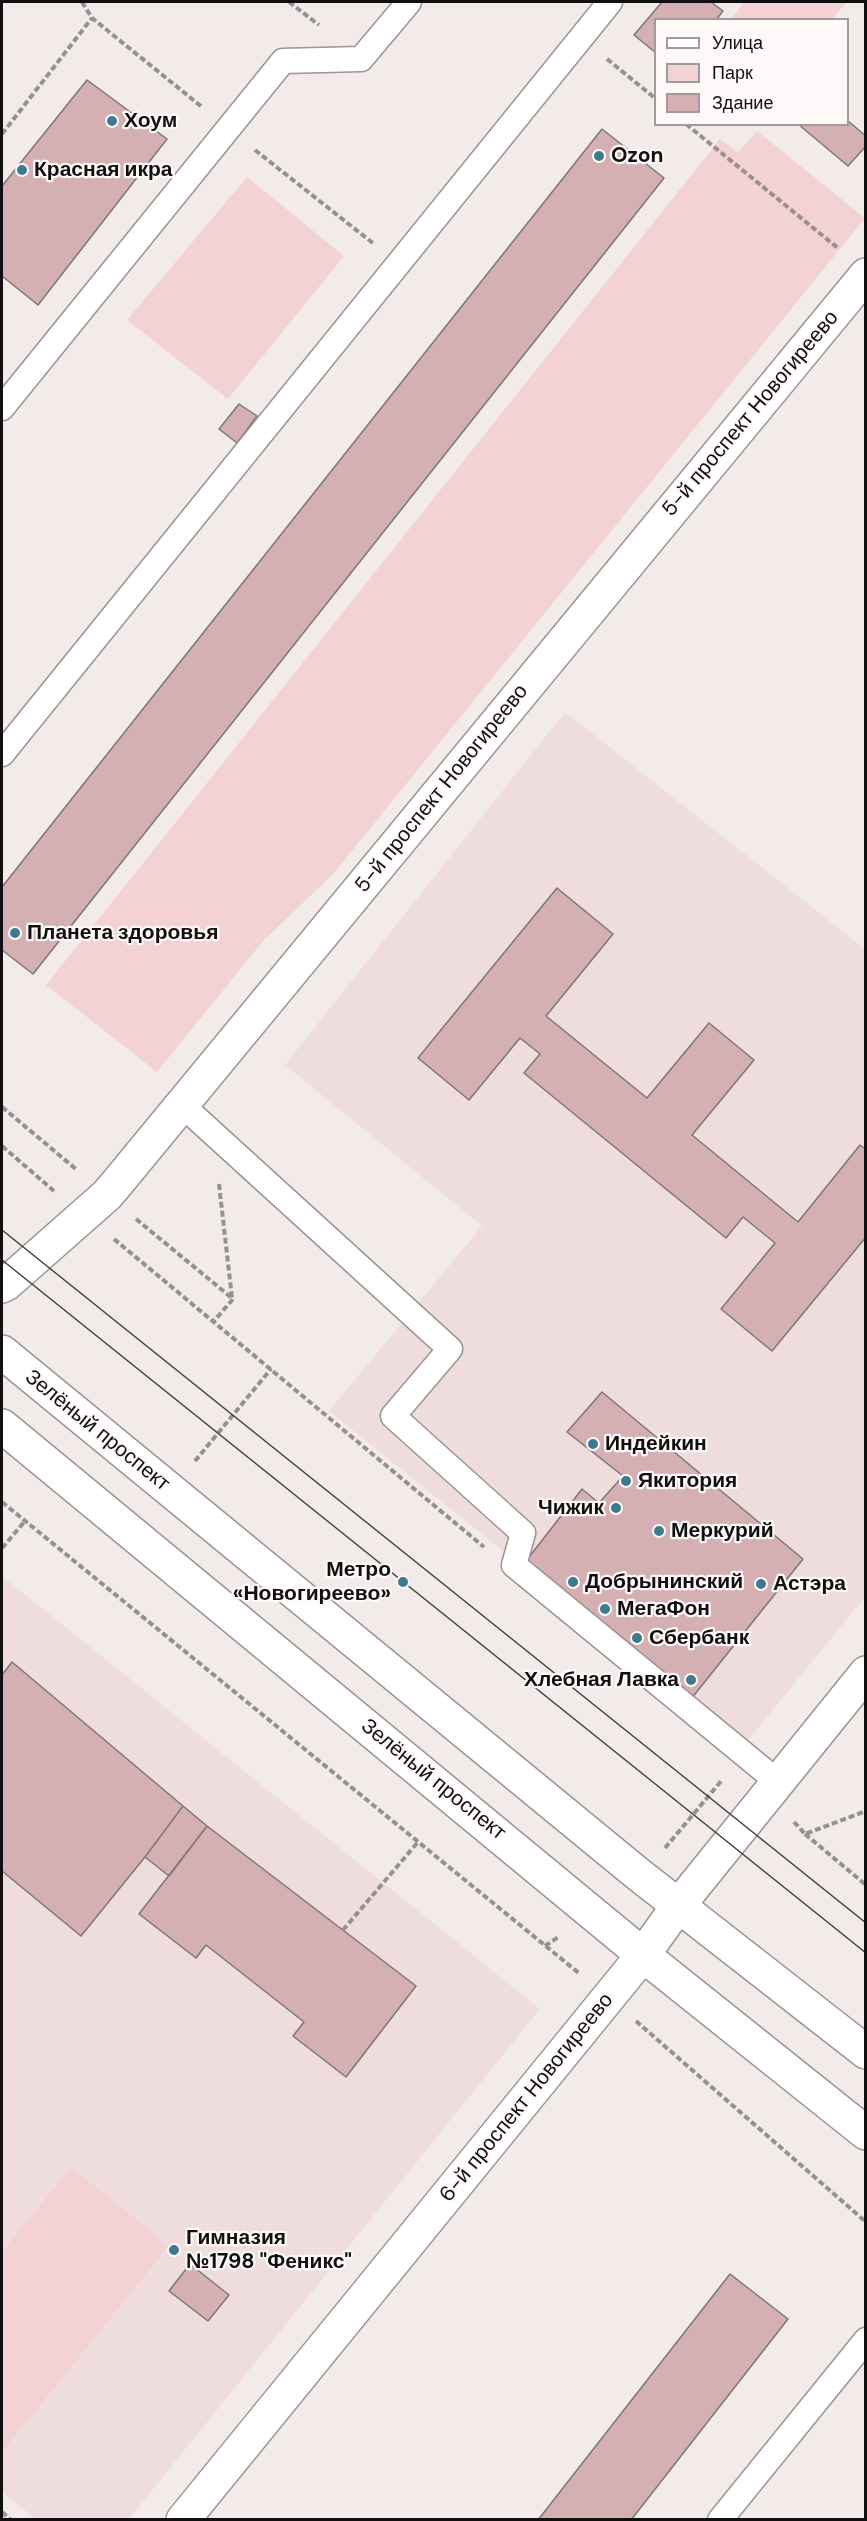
<!DOCTYPE html>
<meta charset="utf-8">
<style>
body{margin:0}
#map{position:relative;width:867px;height:2521px;overflow:hidden;background:#f3eaea;font-family:"DM Sans",sans-serif}
canvas{display:block}
.frame{position:absolute;inset:0;border:3px solid #120f10;pointer-events:none}
.legend{position:absolute;left:654px;top:18px;width:195px;height:108px;box-sizing:border-box;background:#fef8f8;border:2px solid #a09b9b;margin:0;padding:8px 10px;list-style:none;font-size:18px;color:#120f10}
.legend li{display:flex;align-items:center;gap:12px;height:30px}
.legend b{width:30px;border:2px solid #a09b9b}
</style>
<div id="map">
<canvas width="867" height="2521"></canvas>
<div class="frame"></div>
<ul class="legend">
<li><b style="height:8px;background:#fff"></b>Улица</li>
<li><b style="height:16px;background:#f3d2d4"></b>Парк</li>
<li><b style="height:16px;background:#d4b0b3"></b>Здание</li>
</ul>
</div>
<script>
const context = document.querySelector('canvas').getContext('2d');
context.lineJoin = 'round';
function fillPath(path, color) {
  context.fillStyle = color;
  context.fill(path, 'evenodd');
}
function stroke(path, color, width, dash) {
  context.strokeStyle = color;
  context.lineWidth = width;
  context.lineCap = dash ? 'butt' : 'round';
  context.setLineDash(dash || []);
  context.stroke(path);
}
function write(font, color, halo, rows, align = 'center') {
  context.font = font + ' "DM Sans",sans-serif';
  context.lineWidth = 4.5;
  context.setLineDash([]);
  context.textBaseline = 'middle';
  context.strokeStyle = halo;
  context.fillStyle = color;
  for (const [text, x, y, turn = 0] of rows) {
    context.save();
    context.translate(x, y);
    context.rotate((+turn || 0) * Math.PI / 180);
    context.textAlign = isNaN(turn) ? turn : align;
    if (halo) context.strokeText(text, 0, 0);
    context.fillText(text, 0, 0);
    context.restore();
  }
}
fillPath(new Path2D(`
 M565 712 865 949V1597L744 1745 329 1411 482 1226 285 1065Z
 M2 1576 540 2009 129 2519H36L2 2492Z`), '#efddde');
fillPath(new Path2D(`
 M739 2H847L832 19H731L742 5Z
 M757 131 865 218 334 873 263 941 157 1072 46 985 720 139 738 152Z
 M247 177 344 256 228 399 127 320Z
 M71 2167 169 2246 2 2452V2252Z`), '#f3d2d4');
const building = new Path2D(`
 M662 2H711L723 11 716 20H656V53L634 35Z
 M87 80 167 139 38 305 2 276V186Z
 M848 121 866 136V146L848 166 798 124H848Z
 M602 129 664 178 33 974 2 950V887Z
 M239 404 257 416 237 443 219 429Z
 M557 888 613 934 546 1016 647 1098 709 1023 754 1060 692 1135 798 1222 860 1145 866 1149V1237L772 1351 721 1309 775 1243 743 1217 726 1238 524 1073 540 1054 520 1038 469 1100 418 1058Z
 M602 1392 803 1559 691 1699 526 1561 582 1489 599 1503 623 1476 567 1432Z
 M12 1662 183 1806 145 1857 81 1936 2 1871V1675Z
 M183 1806 207 1826 169 1876 145 1857Z
 M207 1826 416 1986 346 2077 293 2036 304 2022 206 1945 196 1958 139 1914Z
 M190 2264 229 2295 208 2321 169 2291Z
 M730 2274 788 2319 631 2520H538Z`);
fillPath(building, '#d4b0b3');
stroke(building, '#7e7676', 1.5);
const lane = new Path2D(`
 M2 408 283 61 361 59 409 2
 M2 754 610 2
 M182 1105 450 1349 393 1416 523 1533 514 1565 778 1782
 M720 2520 866 2340`);
const street = new Path2D(`
 M2 1286 6 1284 107 1195 118 1182 866 275
 M183 2520 643 1955 678 1906 866 1673`);
const secondary = new Path2D(`
 M2 1352 638 1874 866 2052
 M2 1426 643 1955 866 2133`);
stroke(lane, '#9c9494', 27);
stroke(street, '#9c9494', 36);
stroke(secondary, '#9c9494', 36);
stroke(new Path2D(`
 M82 2 92 18 202 107
 M289 2 319 25
 M607 59 656 99
 M686 124 839 249
 M2 134 92 18
 M255 150 374 244
 M2 1107 77 1170
 M2 1146 54 1191
 M219 1184 232 1298
 M136 1219 233 1299 214 1321
 M114 1239 484 1547
 M195 1461 271 1369
 M2 1502 580 1974
 M2 1546 3 1547 25 1521
 M794 1822 805 1834 866 1811
 M805 1834 866 1885
 M665 1848 722 1780
 M343 1930 418 1842
 M545 1946 560 1936
 M636 2021 866 2222
 M2 2512 11 2520`), '#969090', 4, [6, 3]);
stroke(lane, '#fff', 24);
stroke(street, '#fff', 33);
stroke(secondary, '#fff', 33);
stroke(new Path2D(`
 M2 1230 866 1923
 M2 1260 866 1953`), '#423e3e', 1.5);
for (const [x, y, r, color] of [
 [112,121,6,"#3c7a8f"],
 [599,156,6,"#3c7a8f"],
 [22,170,6,"#3c7a8f"],
 [15,933,6,"#3c7a8f"],
 [593,1444,6,"#3c7a8f"],
 [626,1481,6,"#3c7a8f"],
 [616,1508,6,"#3c7a8f"],
 [659,1531,6,"#3c7a8f"],
 [403,1582,6,"#3c7a8f"],
 [573,1582,6,"#3c7a8f"],
 [761,1584,6,"#3c7a8f"],
 [605,1609,6,"#3c7a8f"],
 [637,1638,6,"#3c7a8f"],
 [691,1680,6,"#3c7a8f"],
 [174,2250,6,"#3c7a8f"]
]) {
  const dot = new Path2D();
  dot.arc(x, y, r, 0, 2 * Math.PI);
  context.fillStyle = color;
  context.fill(dot);
  stroke(dot, '#fef8f8', 2);
}
write('bold 21px', '#120f10', '#fef8f8', [
 ["Хоум",124,121],
 ["Ozon",611,156],
 ["Красная икра",34,170],
 ["Планета здоровья",27,933],
 ["Индейкин",605,1444],
 ["Якитория",638,1481],
 ["Чижик",604,1508,"right"],
 ["Меркурий",671,1531],
 ["Метро",391,1570,"right"],
 ["«Новогиреево»",391,1594,"right"],
 ["Добрынинский",585,1582],
 ["Астэра",773,1584],
 ["МегаФон",617,1609],
 ["Сбербанк",649,1638],
 ["Хлебная Лавка",679,1680,"right"],
 ["Гимназия",186,2238],
 ["№1798 \"Феникс\"",186,2262]
], 'left');
write('21px', '#120f10', '#fef8f8', [
 ["5-й проспект Новогиреево",751,414,-50],
 ["5-й проспект Новогиреево",442,789,-51],
 ["Зелёный проспект",97,1431,39],
 ["Зелёный проспект",433,1780,39],
 ["6-й проспект Новогиреево",527,2098,-51]
]);
</script>
